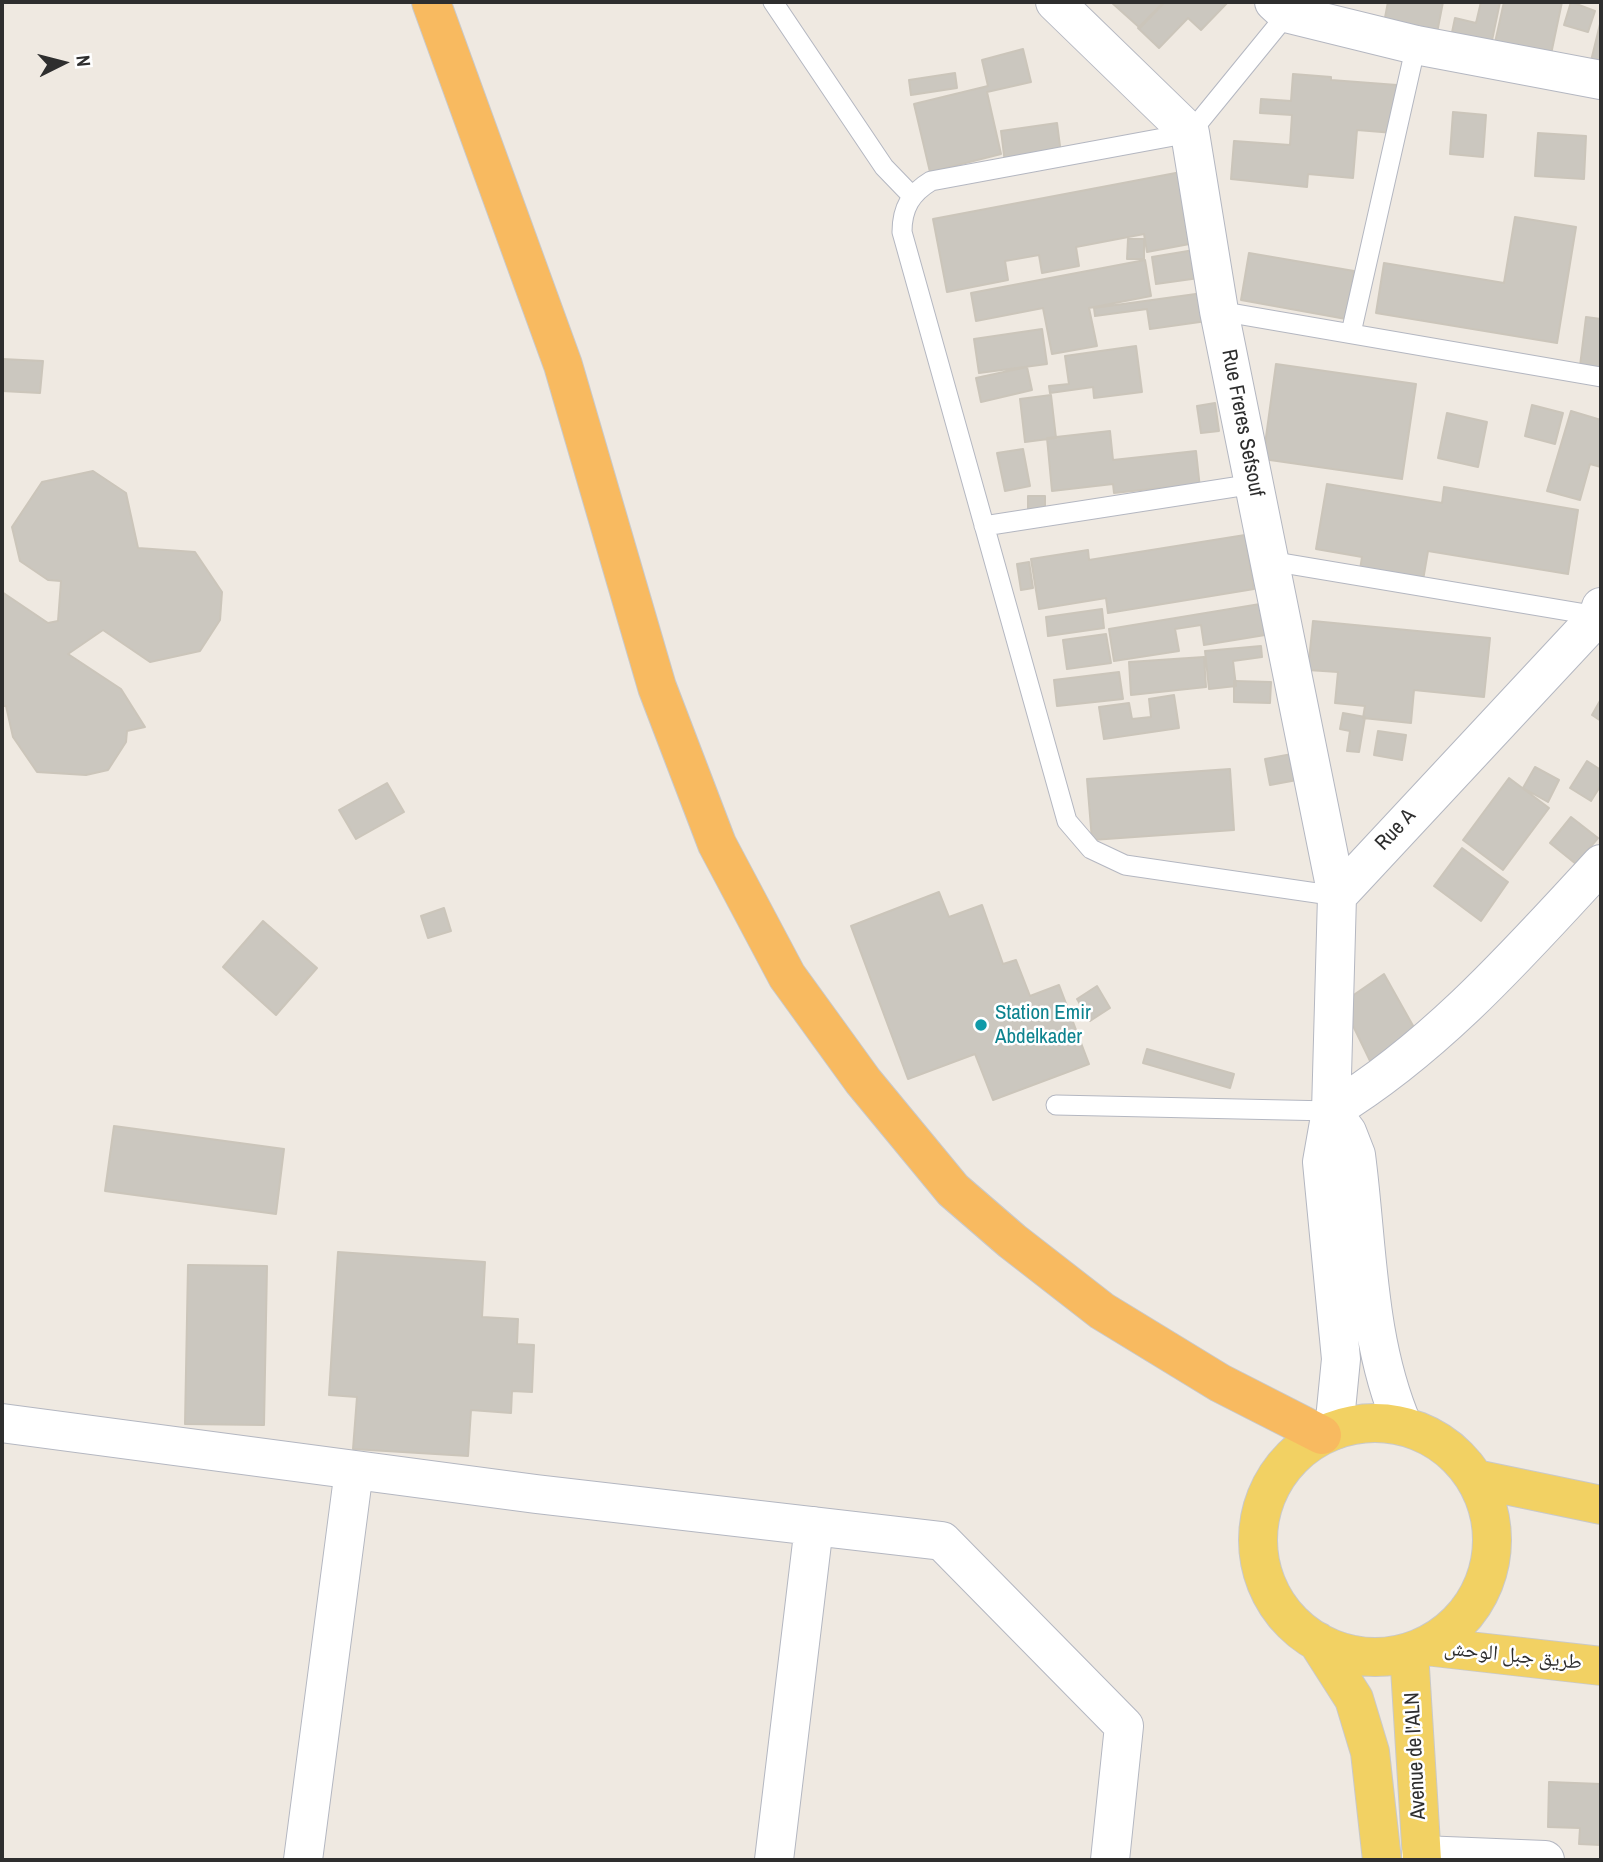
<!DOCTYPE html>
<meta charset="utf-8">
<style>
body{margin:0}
#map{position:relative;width:1603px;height:1862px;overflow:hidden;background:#efe9e1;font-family:"Archivo Narrow",sans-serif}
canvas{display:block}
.frame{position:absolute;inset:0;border:4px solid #2e2e2e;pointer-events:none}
.north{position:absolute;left:28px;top:28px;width:70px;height:70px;-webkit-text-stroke:5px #fff;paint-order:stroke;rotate:84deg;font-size:19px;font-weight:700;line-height:28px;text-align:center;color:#2e2e2e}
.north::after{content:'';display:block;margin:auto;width:24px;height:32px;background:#2e2e2e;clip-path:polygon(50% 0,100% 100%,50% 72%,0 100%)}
</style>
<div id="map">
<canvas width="1603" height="1862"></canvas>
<div class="frame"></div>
<div class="north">N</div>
</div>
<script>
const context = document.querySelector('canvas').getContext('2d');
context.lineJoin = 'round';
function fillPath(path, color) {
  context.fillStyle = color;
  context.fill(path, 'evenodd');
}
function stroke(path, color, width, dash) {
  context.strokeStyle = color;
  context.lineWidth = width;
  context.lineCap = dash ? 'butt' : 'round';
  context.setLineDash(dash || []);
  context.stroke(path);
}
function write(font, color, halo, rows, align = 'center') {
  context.font = font + ' "Archivo Narrow","Noto Naskh Arabic",sans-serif';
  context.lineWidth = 5;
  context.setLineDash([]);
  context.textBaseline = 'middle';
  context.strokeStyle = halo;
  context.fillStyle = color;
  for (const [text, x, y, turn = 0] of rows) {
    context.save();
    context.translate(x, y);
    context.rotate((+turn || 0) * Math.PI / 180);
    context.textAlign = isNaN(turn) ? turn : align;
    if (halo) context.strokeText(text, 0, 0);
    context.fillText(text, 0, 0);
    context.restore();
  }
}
const building = new Path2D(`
 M1111 2H1160L1163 4 1140 28Z
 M1164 2H1228L1201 30 1188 18 1159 48 1138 28Z
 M1388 2H1443L1436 38 1383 28Z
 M1481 2H1500L1490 50 1450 42 1455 18 1476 23Z
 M1504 2H1562L1550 59 1494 47Z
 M1571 2 1595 11 1588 32 1564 25Z
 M1601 20V68L1590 65Z
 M1023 49 1031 82 987 92 1001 154 930 172 914 104 988 86 982 60Z
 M955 73 957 88 911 95 909 80Z
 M1293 74 1331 77V80L1397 85 1394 133 1357 130 1353 178 1308 174 1307 187 1231 179 1234 141 1290 145 1292 115 1260 113 1261 99 1291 101Z
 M1453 112 1486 115 1483 157 1450 154Z
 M1057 123 1061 154 1005 163 1001 131Z
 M1538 133 1586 136 1584 179 1535 176Z
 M1181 172 1200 242 1147 252 1144 234 1076 247 1079 266 1042 273 1039 255 1005 261 1008 280 947 292 933 219Z
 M1515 217 1576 227 1557 343 1376 313 1384 263 1504 283Z
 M1128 239H1144V259H1127Z
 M1194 250 1199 278 1156 284 1152 257Z
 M1249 253 1354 271 1346 319 1241 300Z
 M1145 260 1151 296 1089 308 1097 346 1052 354 1043 308 976 321 971 293Z
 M1203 293 1207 321 1150 329 1147 309 1095 316 1094 308Z
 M1586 317 1601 319V377L1579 374Z
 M1042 329 1047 364 979 373 974 339Z
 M1136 346 1142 392 1094 398 1093 387 1050 393 1049 386 1069 384 1065 356Z
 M2 359 43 361 40 393 2 391Z
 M1276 364 1416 384 1402 479 1263 459Z
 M1027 367 1032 390 981 402 976 378Z
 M1051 395 1056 438 1025 442 1020 399Z
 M1215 403 1219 431 1201 433 1197 406Z
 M1532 405 1563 413 1555 444 1525 436Z
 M1571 411 1601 420V467L1590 464 1580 500 1547 491Z
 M1447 413 1487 422 1478 467 1438 458Z
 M1110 431 1113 460 1196 451 1200 488 1170 491 1169 487 1114 493 1113 484 1052 491 1047 438Z
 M1023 449 1030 486 1005 491 997 453Z
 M93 471 126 493 138 548 195 552 222 592 220 620 200 651 150 662 103 630 68 654 121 689 145 727 127 731 126 742 108 770 86 775 37 772 13 737 6 706H2V592L48 623 58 621 61 581 48 580 20 561 12 527 42 482Z
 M1327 484 1442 503 1444 487 1578 510 1568 574 1428 551 1422 586 1359 576 1362 557 1316 549Z
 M1028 496H1045V513L1028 514Z
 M1245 535 1254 589 1108 613 1106 598 1039 609 1031 559 1088 550 1089 560Z
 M1029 562 1033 588 1021 590 1017 564Z
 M1260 604 1265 635 1204 645 1201 625 1175 629 1179 651 1114 661 1109 629Z
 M1102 609 1104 628 1048 636 1046 617Z
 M1313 621 1490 638 1484 697 1414 690 1411 723 1363 718 1365 706 1335 703 1338 672 1308 670Z
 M1106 634 1111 663 1067 669 1063 640Z
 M1261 646 1262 657 1233 661 1236 686 1209 689 1205 651Z
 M1204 657 1206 687 1131 695 1129 662Z
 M1119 672 1123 699 1057 706 1054 680Z
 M1234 681 1271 682 1270 703 1234 702Z
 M1174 695 1179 728 1104 739 1099 707 1129 703 1132 719 1151 717 1149 699Z
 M1601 699V721L1592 715Z
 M1343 713 1365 717 1359 752 1347 751 1350 731 1340 729Z
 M1378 731 1406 735 1402 760 1374 755Z
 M1292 754 1297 780 1270 785 1265 759Z
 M1587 761 1601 770V785L1591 801 1570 788Z
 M1535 767 1559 780 1548 802 1523 788Z
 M1230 769 1234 830 1092 840 1087 779Z
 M1509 778 1549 808 1503 870 1463 840Z
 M387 783 404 812 356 839 339 810Z
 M1571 817 1598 838 1576 864 1550 843Z
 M1462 848 1508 882 1481 921 1434 886Z
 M939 892 949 917 982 905 1003 964 1016 960 1030 996 1059 985 1089 1064 993 1100 975 1054 908 1079 851 926Z
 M444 908 451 931 428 938 421 916Z
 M263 921 317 968 276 1015 223 967Z
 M1384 974 1421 1040 1373 1067 1342 1003Z
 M1097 986 1110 1008 1090 1021 1077 999Z
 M1147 1049 1234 1074 1230 1088 1143 1063Z
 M114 1126 284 1149 276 1214 105 1191Z
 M338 1252 485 1262 482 1317 518 1319 517 1344 534 1345 532 1392 512 1391 511 1413 471 1410 468 1456 353 1449 357 1397 329 1395Z
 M188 1265 267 1266 264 1425 185 1424Z
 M1549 1782 1601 1784V1845L1579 1844 1580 1828 1548 1827Z`);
fillPath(building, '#cbc7bf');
stroke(building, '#cbc5ba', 2);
const service = new Path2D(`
 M773 2 884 167 912 196
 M1292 8 1190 133 931 181C911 193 902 208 902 232L1067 821 1091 849 1125 865 1337 896
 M1219 311 1601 377
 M1351 333 1416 45
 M984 526 1254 484
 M1270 561 1598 616
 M1056 1105 1331 1111`);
const minor = new Path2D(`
 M2 1423 536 1494 942 1541 1124 1726 1110 1860
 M1421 1855 1545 1860
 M303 1860 354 1470
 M774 1860 814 1526`);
const tertiary = new Path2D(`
 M1055 2 1190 133 1219 311 1337 896`);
const secondary = new Path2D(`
 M1274 2 1286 13 1416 45 1601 80
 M1331 1111C1435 1048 1519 953 1601 864
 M1331 1111 1347 1132 1356 1155C1368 1246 1366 1340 1403 1426
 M1334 1430 1341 1359 1322 1162 1331 1111 1337 896 1598 616 1601 607`);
const primary = new Path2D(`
 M1258 1540a117 117 0 1 1 234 0a117 117 0 1 1-234 0Z
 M1476 1479 1601 1505
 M1317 1641 1354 1699 1370 1752 1382 1860
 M1425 1646 1601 1666
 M1409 1652 1422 1860`);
const trunk = new Path2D(`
 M431 2 563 365 657 687 717 844 787 976 863 1081 953 1190 1012 1241 1102 1311 1220 1383 1322 1435`);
stroke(service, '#b4b7c1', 21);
stroke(minor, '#b4b7c1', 40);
stroke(tertiary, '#b4b7c1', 40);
stroke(secondary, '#b4b7c1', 40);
stroke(primary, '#c9c9c9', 40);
stroke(trunk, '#c9c9c9', 40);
stroke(service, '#fff', 19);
stroke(minor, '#fff', 38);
stroke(tertiary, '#fff', 38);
stroke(secondary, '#fff', 38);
stroke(primary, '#f2d163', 38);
stroke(trunk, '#f8ba60', 38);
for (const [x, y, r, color] of [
 [981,1025,7,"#0f9aa8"]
]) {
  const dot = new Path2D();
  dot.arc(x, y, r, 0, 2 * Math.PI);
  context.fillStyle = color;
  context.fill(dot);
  stroke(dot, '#fff', 2.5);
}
write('21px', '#2e2e2e', '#fff', [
 ["Rue Freres Sefsouf",1242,423,79],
 ["Rue A",1396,830,-47],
 ["طريق جبل الوحش",1513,1656,6],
 ["Avenue de l'ALN",1416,1756,-93]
]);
write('21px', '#0d838f', '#fff', [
 ["Station Emir",995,1013],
 ["Abdelkader",995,1037]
], 'left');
</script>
